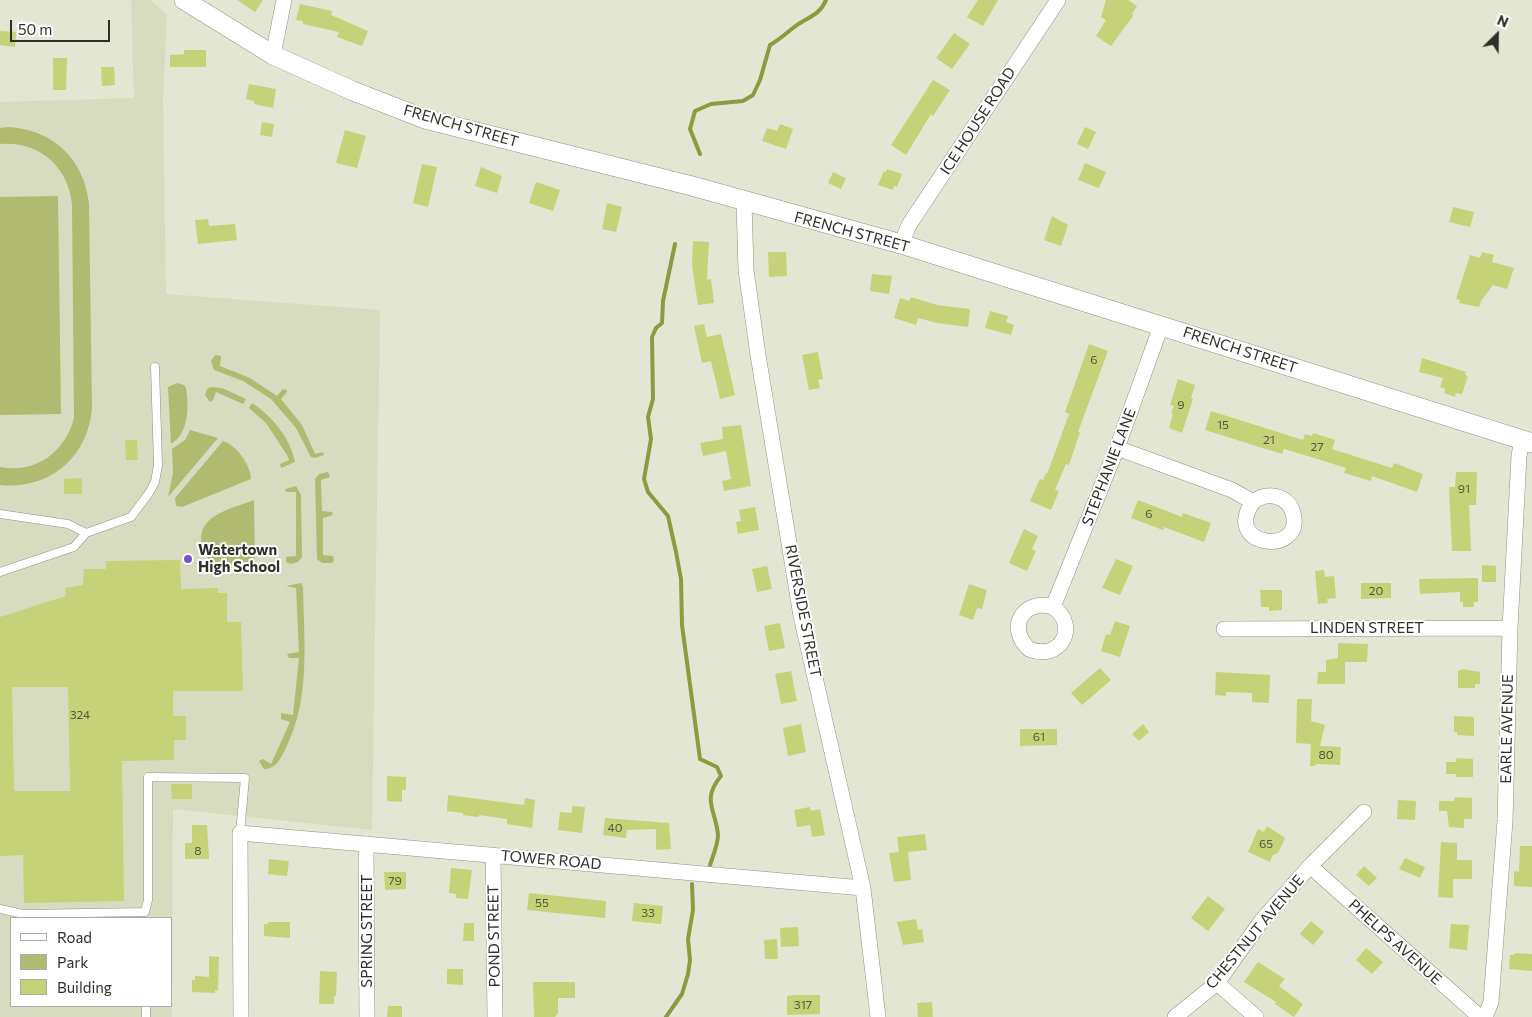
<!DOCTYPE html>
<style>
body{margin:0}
#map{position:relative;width:1532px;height:1017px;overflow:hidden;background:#e2e6d3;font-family:Commissioner,sans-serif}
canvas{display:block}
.legend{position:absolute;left:10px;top:917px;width:162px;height:90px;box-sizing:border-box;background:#fff;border:1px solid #abaca9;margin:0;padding:6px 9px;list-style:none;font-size:15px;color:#2e2f28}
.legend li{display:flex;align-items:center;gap:10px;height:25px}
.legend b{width:25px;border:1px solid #abaca9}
.north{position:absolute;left:1472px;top:10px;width:50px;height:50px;-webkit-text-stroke:4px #fff;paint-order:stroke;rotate:23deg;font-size:14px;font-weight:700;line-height:20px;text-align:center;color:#2e2f28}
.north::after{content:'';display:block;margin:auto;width:18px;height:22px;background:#2e2f28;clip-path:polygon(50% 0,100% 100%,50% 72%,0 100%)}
.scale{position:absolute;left:10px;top:20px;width:100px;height:22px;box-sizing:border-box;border:2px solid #2e2f28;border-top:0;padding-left:6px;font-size:15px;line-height:18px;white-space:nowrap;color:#2e2f28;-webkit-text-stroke:4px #fff;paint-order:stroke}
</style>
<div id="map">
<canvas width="1532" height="1017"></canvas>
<ul class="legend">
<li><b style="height:6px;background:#fff"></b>Road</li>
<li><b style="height:14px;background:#b0ba70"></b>Park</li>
<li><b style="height:14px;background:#c6d277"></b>Building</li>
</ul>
<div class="north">N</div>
<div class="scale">50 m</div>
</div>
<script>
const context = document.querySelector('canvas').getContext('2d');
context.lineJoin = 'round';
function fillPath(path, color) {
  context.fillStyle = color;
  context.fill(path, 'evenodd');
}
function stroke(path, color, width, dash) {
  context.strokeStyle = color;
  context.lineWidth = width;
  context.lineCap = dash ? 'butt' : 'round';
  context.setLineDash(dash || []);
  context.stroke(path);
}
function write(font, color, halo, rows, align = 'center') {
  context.font = font + ' Commissioner,sans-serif';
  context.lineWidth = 4;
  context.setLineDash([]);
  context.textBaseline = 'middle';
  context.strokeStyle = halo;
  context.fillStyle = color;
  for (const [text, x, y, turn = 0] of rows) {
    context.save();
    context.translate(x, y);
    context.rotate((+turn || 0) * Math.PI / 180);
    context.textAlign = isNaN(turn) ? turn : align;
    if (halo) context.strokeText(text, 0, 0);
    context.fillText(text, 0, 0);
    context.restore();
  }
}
fillPath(new Path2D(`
 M131 0H150L167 14 163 101 166 294 380 310 372 830 173 809 172 1017H0V102L134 98ZM11 918H171V1006H11Z`), '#d7dcc1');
fillPath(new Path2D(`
 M8 127C54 130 84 159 89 204L92 408C88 458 49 490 0 485V467C36 474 65 452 74 418L72 204C68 166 39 141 0 144V128Z
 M58 196 61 414 0 415V197Z
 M215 355 221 356 220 366 250 378 277 396 283 389 287 390V392L281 399 302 425 315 454 323 452 324 455 315 458 311 457 296 428 271 399 243 381 214 370 211 361Z
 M177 383 184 385 186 388C189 407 189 433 171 444L168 387Z
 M211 387 222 388 246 399 243 404 216 392 213 400 210 402 205 395 207 389Z
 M252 403C272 416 291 439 295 462L281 468 280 464 289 460 287 455 266 423 249 408Z
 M190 430 218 438 168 497 173 473 172 449 185 440Z
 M223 441C236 445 251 465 251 479L182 507 176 506 175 498Z
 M328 472 330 477 321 480 322 511 332 512 333 515 323 518V555L333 556 334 560 332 563H322L317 559 315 479 319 474Z
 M296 486 301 495 302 557 298 562 291 564 286 562V557L296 556V492H286L285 489Z
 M254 500 255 565 224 566 211 561C204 555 202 549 201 540 200 514 234 508 254 500Z
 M301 583 303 587C304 642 311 699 285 750 280 759 276 769 264 769L259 761 263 759 271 764 290 722 281 719V713L293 715 299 658H289L287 654 299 652 296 588 286 586Z`), '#b0ba70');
stroke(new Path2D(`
 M700 154 690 129 695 111 711 104 743 101 753 95 760 80 770 45C779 40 785 34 793 28 806 17 819 17 826 0
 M675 244 663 301 662 323 656 328 652 337 653 399 648 417 651 439 644 479 648 492 668 516 676 552 681 579 682 625 700 759 717 767 721 776C701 800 716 810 718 835 718 844 713 856 710 865
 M666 1017 682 994 688 974 690 960 688 939 693 910 692 884`), '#8f993e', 4);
fillPath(new Path2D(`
 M237 0H263L255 12Z
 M978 0H998L983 26 967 17Z
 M1106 0H1128L1137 6 1132 14 1133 16 1111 46 1096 36 1106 20 1101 17Z
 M300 4 332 11 331 15 368 31 362 46 337 37 339 32 303 24V21L296 20Z
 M0 31 16 32 15 47 0 45Z
 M954 33 970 44 952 69 936 58Z
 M184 50H206V67H170V55L184 54Z
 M53 58H67L66 90H53Z
 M101 67H114L115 85 102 86Z
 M933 80 950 90 933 116 931 114 906 155 891 145Z
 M249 84 276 89 273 108 254 104V101L246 99Z
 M262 122 274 124 272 137 260 135Z
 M780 124 793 129 786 149 762 141 767 128 777 131Z
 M1085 127 1096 132 1088 149 1077 144Z
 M345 130 366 136 357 168 336 163Z
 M1085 163 1106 172 1099 188 1078 180Z
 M422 164 437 167 428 207 413 203Z
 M481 167 502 176 497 193 475 186Z
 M887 169 902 174 897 187 894 186 893 190 878 185 884 171 886 172Z
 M833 172 846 178 841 189 828 183Z
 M536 182 560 190 553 211 529 203Z
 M607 203 622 207 616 232 602 229Z
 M1453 207 1474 212 1470 227 1449 222Z
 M1052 216 1068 225 1061 246 1044 240Z
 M208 219 209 226 235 224 237 240 198 244 195 220Z
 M693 241 709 242 707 280 711 279 714 303 698 305 692 266Z
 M768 252H786L787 276 769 277Z
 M1482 252 1494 255 1492 262 1514 268 1507 289 1493 285 1481 301 1479 307 1459 303 1460 300 1456 299 1470 255 1480 258Z
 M872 274 892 276 889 294 870 291Z
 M911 297 937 305 970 309 968 327 937 323 918 318 916 325 894 318 900 298 909 301Z
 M990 311 1008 316 1006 322 1014 325 1011 335 985 328Z
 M704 324 707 337 721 334 735 395 720 399 711 361 702 363 694 326Z
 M1089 344 1108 351 1078 432H1080L1069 465 1066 464 1055 490 1059 491 1051 510 1030 501 1040 479 1043 480 1046 473 1047 474 1060 439 1069 414 1065 412Z
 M818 352 823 379 818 380 820 388 809 390 802 355Z
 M1422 358 1466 372 1465 375 1468 376 1462 394 1456 393 1455 397 1444 393 1445 389 1440 387 1443 378 1419 372Z
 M1178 379 1195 385 1191 398 1193 399 1182 433 1169 428 1173 414 1171 413 1174 406 1170 405Z
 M1211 411 1303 440 1305 434 1312 436 1313 433 1335 440 1332 449 1392 468 1394 463 1423 474 1417 492 1372 476 1371 481 1344 473 1346 468 1311 457 1284 449 1282 454 1205 430Z
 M741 425 751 486 724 491 722 481 731 479 726 451 703 456 700 443 723 439 722 427Z
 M125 440H137L138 460H126Z
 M1456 472H1477L1476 505H1469L1471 551H1452L1449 487H1455Z
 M82 478V494H64V479Z
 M1138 500 1182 517 1183 513 1211 523 1204 542 1164 527 1163 530 1131 518Z
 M755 507 759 530 738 534 736 522 741 521 739 510Z
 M1024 529 1038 536 1032 549 1036 551 1027 571 1009 563Z
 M1116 559 1133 566 1120 595 1102 588Z
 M180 560 181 589 218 588V593H227V622H241L243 691H173V716H186V740H174V760L122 761 124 901 24 903 23 855 0 856V617L66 596 65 588 83 585 84 569H106V561ZM12 687H68L70 791H14Z
 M1482 565 1496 566V582H1482Z
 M767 566 772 589 757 592 752 569Z
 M1324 570 1325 577 1334 576 1336 598 1327 599 1328 603 1318 604 1315 571Z
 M1478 578V602H1474V607H1463V602H1460V592L1420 594 1419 579Z
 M1361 583H1391V598L1361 599Z
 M969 584 987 590 982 609 977 608 973 620 959 615Z
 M1260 590H1282V610L1269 611V607H1261Z
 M1115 621 1130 626 1120 657 1101 651 1106 634 1110 635Z
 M780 623 785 648 769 651 764 626Z
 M1338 643 1368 644 1367 662H1345V684H1317L1318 672H1326V660L1338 658Z
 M1100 668 1111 680 1082 705 1071 693Z
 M1462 669 1480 672V684H1475V688H1458V671Z
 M791 671 797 701 781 704 775 674Z
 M1216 672 1270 675 1269 703 1252 702V693L1226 692V696L1215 695Z
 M1297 699H1312L1311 721 1325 725 1320 746 1341 747 1340 765 1316 764 1315 766H1310L1311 744 1296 743Z
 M1454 716 1474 717V736L1457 735V732H1454Z
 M801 724 806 752 788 756 783 728Z
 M1143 724 1149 732 1139 741 1132 734Z
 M1020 729H1057V745L1020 746Z
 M1456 758 1473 759V777H1456V774H1446V762H1456Z
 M387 776 406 777V790H402V802L387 801Z
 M171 784H192V799H172Z
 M448 795 524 805 525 798 535 800 532 828 507 824V819L479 815V817L463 815V813L447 811Z
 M1455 797 1472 798V819H1464V828L1449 827 1447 811H1439V801H1454Z
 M1398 800 1416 801 1415 820 1397 819Z
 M572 806 585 807 582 833 558 830 560 812 572 813Z
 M810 807 811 811 820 809 825 835 812 837 810 825 797 827 794 810Z
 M605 818 669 823 671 849 656 850V829L627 830 626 838 603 835Z
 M192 825H207L209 859H185V843H192Z
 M1267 826 1285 838 1278 853 1273 855 1270 862 1248 852 1258 829 1264 832Z
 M925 834 927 850 908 852 911 880 894 882 889 853 899 852 897 837Z
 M1441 842 1457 843V860H1472V879H1453V898L1438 897Z
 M1520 846H1532V887L1514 886V871L1519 872Z
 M1405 858 1425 867 1420 878 1399 869Z
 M269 859 289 861 287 876 268 874Z
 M1364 866 1377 878 1369 886 1356 875Z
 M451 868 472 870 468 899 456 898V894L449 893Z
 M384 872H406V889L385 890Z
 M529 893 606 901 605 918 527 910Z
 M1208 896 1225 909 1208 931 1191 918Z
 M634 903 663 906 661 924 632 921Z
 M916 919 918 930 922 929 924 942 903 945 897 922Z
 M1311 921 1324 932 1313 945 1300 934Z
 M268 922H290V938L264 936V924H268Z
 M464 923H474V941H463Z
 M1451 924 1469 925 1467 950 1449 948Z
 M798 927 799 946 781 947 780 928Z
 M777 939 778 959H765L764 940Z
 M1366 948 1383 962 1372 974 1356 960Z
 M1515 953 1532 954V971L1509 969 1510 955H1514Z
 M209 956 219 957 218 991 215 990V993L192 992V980H195V976L209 977Z
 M1258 962 1285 979 1279 986 1303 1004 1294 1017 1275 1004 1276 1002 1244 982Z
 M447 969H463V985L447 984Z
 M320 971 337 972 336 996H334V1004H319Z
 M533 982H575V998H558V1013L555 1017H534Z
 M794 995H820V1014L787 1015V996Z
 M932 1002 933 1017H918L917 1003Z
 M388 1006H402V1017H387Z`), '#c6d277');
const service = new Path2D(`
 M0 514 68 524 86 533
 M0 572 74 547 86 533 131 517 149 493 155 482 158 465 155 367
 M0 909 23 914 145 912 148 900V777L245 778 240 833
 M146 1006V1017`);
const minor = new Path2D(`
 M273 55 284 0
 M744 202 746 270 758 355 801 616 863 888 878 1017
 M901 244 909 225 1058 0
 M1117 448 1232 490 1253 502C1221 547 1305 557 1293 513 1288 495 1267 491 1253 502
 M1053 607C1023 598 1006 628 1029 649 1060 662 1080 626 1053 607L1117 448 1161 326
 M1224 629 1510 628
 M366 844 367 1017
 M493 855 495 1017
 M1310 866 1480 1017
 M1217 983 1256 1017
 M241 1017 240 833 863 888
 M1175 1017 1217 983 1262 920 1310 866 1364 812
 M1485 1017 1491 1002 1505 821 1510 628 1519 456 1522 440`);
const tertiary = new Path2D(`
 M184 0 273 55 353 91 425 119 692 186 901 244 1532 443`);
stroke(service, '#8e9180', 9);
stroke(minor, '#8e9180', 16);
stroke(tertiary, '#8e9180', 20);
stroke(service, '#fff', 8);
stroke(minor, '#fff', 15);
stroke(tertiary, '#fff', 19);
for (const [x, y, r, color] of [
 [188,559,5,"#7951ca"]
]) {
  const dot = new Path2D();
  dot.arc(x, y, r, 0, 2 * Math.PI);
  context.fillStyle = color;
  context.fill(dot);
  stroke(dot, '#fff', 2);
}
write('12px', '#54583c', null, [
 ["6",1094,360],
 ["9",1181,405],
 ["15",1223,425],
 ["21",1269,440],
 ["27",1317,447],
 ["91",1464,489],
 ["6",1149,514],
 ["20",1376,591],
 ["324",80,715],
 ["61",1039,737],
 ["80",1326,755],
 ["40",615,828],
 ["65",1266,844],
 ["8",198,851],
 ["79",395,881],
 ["55",542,903],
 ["33",648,913],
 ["317",803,1005]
]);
write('15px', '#2e2f28', '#fff', [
 ["ICE HOUSE ROAD",978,121,-57],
 ["FRENCH STREET",461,126,16],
 ["FRENCH STREET",852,232,15],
 ["FRENCH STREET",1240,350,18],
 ["STEPHANIE LANE",1109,467,-69],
 ["RIVERSIDE STREET",803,611,79],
 ["LINDEN STREET",1367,628],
 ["EARLE AVENUE",1507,729,-89],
 ["TOWER ROAD",551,860,5],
 ["SPRING STREET",367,931,-90],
 ["CHESTNUT AVENUE",1255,932,-50],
 ["POND STREET",494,936,-91],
 ["PHELPS AVENUE",1395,942,42]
]);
write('bold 15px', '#2e2f28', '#fff', [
 ["Watertown",198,550],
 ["High School",198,567]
], 'left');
</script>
